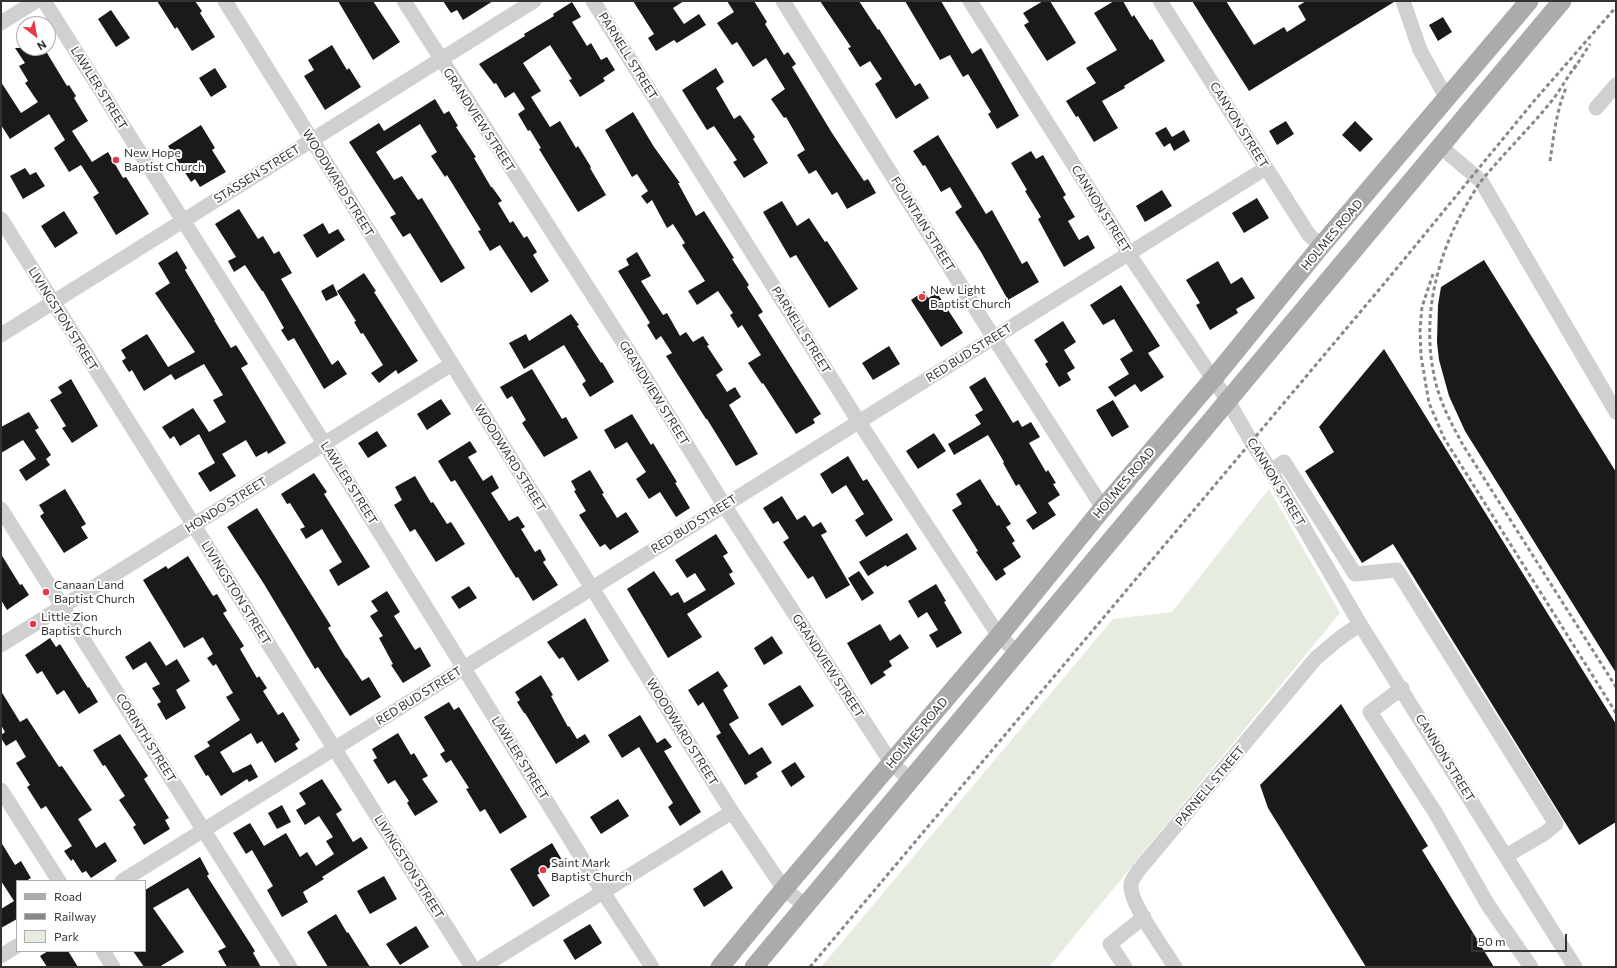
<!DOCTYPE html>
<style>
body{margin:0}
#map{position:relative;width:1617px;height:968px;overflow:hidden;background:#fff;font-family:Commissioner,sans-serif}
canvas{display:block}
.frame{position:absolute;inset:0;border:2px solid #333;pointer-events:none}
.legend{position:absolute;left:16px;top:880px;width:130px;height:72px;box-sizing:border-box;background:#fff;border:1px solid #adadad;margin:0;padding:5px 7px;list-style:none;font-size:12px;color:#333}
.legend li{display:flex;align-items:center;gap:8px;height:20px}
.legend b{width:20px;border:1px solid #adadad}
.north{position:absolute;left:16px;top:16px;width:40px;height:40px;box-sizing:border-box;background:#fff;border:1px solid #adadad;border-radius:50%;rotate:149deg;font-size:11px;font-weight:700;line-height:16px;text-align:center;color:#333}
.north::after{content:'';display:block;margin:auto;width:14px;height:18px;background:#e63946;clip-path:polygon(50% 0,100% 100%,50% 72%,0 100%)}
.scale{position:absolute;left:1471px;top:934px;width:96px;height:18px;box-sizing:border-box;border:2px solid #333;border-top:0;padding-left:5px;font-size:12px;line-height:14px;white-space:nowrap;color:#333;-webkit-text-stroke:3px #fff;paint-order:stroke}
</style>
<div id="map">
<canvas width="1617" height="968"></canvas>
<div class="frame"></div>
<ul class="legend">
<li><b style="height:5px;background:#ababab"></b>Road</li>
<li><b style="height:5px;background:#888"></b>Railway</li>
<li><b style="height:11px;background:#e6ecdf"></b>Park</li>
</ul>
<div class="north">N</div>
<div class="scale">50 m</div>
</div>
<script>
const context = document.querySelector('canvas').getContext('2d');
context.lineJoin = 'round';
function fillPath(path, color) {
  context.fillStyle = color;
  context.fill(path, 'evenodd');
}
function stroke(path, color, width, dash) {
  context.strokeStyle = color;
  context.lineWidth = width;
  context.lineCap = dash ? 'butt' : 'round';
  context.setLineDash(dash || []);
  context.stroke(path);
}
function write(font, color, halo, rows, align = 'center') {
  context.font = font + ' Commissioner,sans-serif';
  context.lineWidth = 4;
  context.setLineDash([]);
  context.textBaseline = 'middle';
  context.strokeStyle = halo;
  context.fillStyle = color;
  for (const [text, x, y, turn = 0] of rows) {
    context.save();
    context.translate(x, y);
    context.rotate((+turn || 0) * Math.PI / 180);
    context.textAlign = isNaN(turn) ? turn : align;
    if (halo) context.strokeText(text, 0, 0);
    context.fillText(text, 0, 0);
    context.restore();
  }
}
fillPath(new Path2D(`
 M1269 489 1340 613 1049 967H821L1113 619 1172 612Z`), '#e6ecdf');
fillPath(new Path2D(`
 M157 1H195L202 11 200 13 215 37 192 51 177 27 175 29Z
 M338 1H373L400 42 373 60Z
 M443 1H493L463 20 457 10 451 13Z
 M633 1H684L673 8 684 24 699 14 706 25 677 43 674 40 656 51 648 38 654 34Z
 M727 1H754L767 22 765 24 784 55 788 52 796 64 792 67 832 133 864 181 868 179 876 193 847 209 837 192 832 195 816 170 809 174 797 155 805 150 786 117 784 118 771 99 785 89 766 58 753 67 737 42 732 45 717 23 734 12Z
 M820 1H859L878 30 879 29 915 86 920 83 929 98 896 119 875 84 882 79 870 61 860 67 848 48 851 47Z
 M905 1H941L972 54 981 48 1019 116 997 129 988 114 991 112 968 74 963 77 950 55 940 60Z
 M1043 1H1050L1076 43 1047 61 1024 25 1029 22 1023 13Z
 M1114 1H1123L1132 17 1134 15 1150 40 1152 39 1165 61 1124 86 1125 88 1102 101 1118 128 1094 142 1078 116 1076 117 1066 101 1096 83 1086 68 1117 50 1094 13Z
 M1192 1H1226L1254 45 1284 27 1287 32 1306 20 1298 6 1306 1 1394 2 1249 91Z
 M572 2 581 17 572 22 587 46 591 43 601 60 607 57 615 70 603 78 605 81 580 97 569 80 572 79 550 45 523 63 541 91 531 97 550 127 560 121 576 148 578 146 591 167 590 168 606 195 578 212 539 149 541 148 530 130 528 131 518 114 525 109 514 92 505 98 496 83 494 84 479 64 525 36 524 34 554 16 553 14Z
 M111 10 130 38 116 47 98 19Z
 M1443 17 1452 32 1438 41 1429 25Z
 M332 45 347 70 349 68 361 87 325 110 304 76 314 70 308 60Z
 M15 48H44L67 86 69 85 76 96 74 98 88 121 72 131 92 162 108 152 123 178 126 177 149 214 116 235 93 197 99 193 81 165 69 172 54 148 65 140 49 114 10 139 1 125V82L21 113 38 102 25 83 28 81 19 66 25 63Z
 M215 68 227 87 211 97 199 78Z
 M716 68 724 82 716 88 734 119 740 115 755 137 753 139 768 163 744 178 733 162 737 160 714 126 707 130 682 90Z
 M435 99 444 114 449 111 458 126 456 127 476 157 474 158 491 187H492L502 201 498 203 510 223 513 221 524 238 527 236 537 252 533 255 549 281 531 293 500 245 490 251 478 231 481 230 447 175 445 177 431 156 437 152 420 124 376 152 394 180 402 176 418 200 422 198 465 268 441 283 410 233 403 237 390 217 396 214 349 142 379 123 384 131Z
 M633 112 654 147 680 183H678L696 216 704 211 734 258 732 259 749 285 747 287 763 312 758 315 821 414 813 419 815 423 796 434 763 383 762 384 748 363 761 355 742 325 738 328 730 315 733 313 718 291 697 305 688 291 705 281 682 245 685 243 673 224 667 228 652 200 647 204 641 196 648 191 637 174 632 177 605 130Z
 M1286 121 1294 134 1277 145 1269 131Z
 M1355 121 1373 139 1360 152 1342 135Z
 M201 125 215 148 212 150 226 172 200 187 195 179 191 182 168 146Z
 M1166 127 1172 137 1184 130 1190 141 1174 151 1170 143 1164 147 1155 133Z
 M938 135 986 214 992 210 1022 264 1027 261 1039 282 1008 300 981 252 955 212 962 207 950 187 941 192 925 165 923 166 913 151Z
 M1031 151 1036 159 1043 155 1066 195 1063 197 1075 217 1068 221 1079 240 1088 235 1095 248 1064 267 1038 219 1041 217 1025 191 1027 190 1011 163Z
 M25 168 30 175 36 172 45 186 23 199 10 176Z
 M1162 190 1172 206 1145 222 1136 206Z
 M1257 198 1269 218 1244 233 1232 213Z
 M782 201 797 226 809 218 825 242 827 241 858 289 829 308 796 255 790 258 763 212Z
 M239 209 258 239 263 236 274 254 279 251 292 273 281 279 332 365 338 360 347 374 324 389 294 338 288 341 281 330 284 328 263 291H262L245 265 234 272 228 261 236 257 215 224Z
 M64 211 78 233 55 248 41 226Z
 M323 223 329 234 338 229 345 240 317 258 303 235Z
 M177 251 187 268 185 270 215 320H214L231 348 236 345 248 364 241 368 286 443 268 454 267 451 256 457 246 440 222 454 236 476 210 492 198 473 215 463 199 434 180 446 174 436 170 439 162 427 193 408 209 432 226 422 213 400 223 395 204 364 175 380 171 374 144 391 132 370 129 372 122 361 126 358 121 350 147 334 168 367 195 352 155 293 170 283 158 263Z
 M637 252 651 276 641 281 663 315 667 313 680 336 686 332 693 342 703 336 709 345 707 346 723 370 716 375 727 392 735 387 741 397 729 405 758 454 736 466 707 419H706L666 356 672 353 661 336 656 340 647 325 650 323 618 271 629 265 626 259Z
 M1484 260 1616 472V673L1465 431 1449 396 1439 360 1437 342 1438 305 1441 287Z
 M1218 261 1231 284 1242 277 1255 298 1236 309 1238 313 1210 330 1196 305 1200 303 1186 280Z
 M364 273 376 291 374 292 418 361 398 374 396 370 379 383 371 373 383 365 363 333 361 334 354 322 356 321 337 291Z
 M333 284 338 295 326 301 321 291Z
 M1121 285 1160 346 1148 353 1164 377 1141 392 1135 384 1115 397 1108 387 1129 374 1120 359 1133 351 1114 319 1103 325 1090 305Z
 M924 291 928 298 937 293 963 333 941 347 911 300Z
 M571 314 579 325 577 326 601 363 602 362 614 382 590 397 582 384 586 381 564 345 524 369 509 343 526 334 529 341Z
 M1063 321 1076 342 1064 350 1075 368 1067 373 1071 380 1059 387 1045 364 1048 362 1034 340Z
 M889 346 900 364 873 380 862 363Z
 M1384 349 1616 724V822L1579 845 1393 544 1362 563 1305 471 1334 452 1319 427Z
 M532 369 562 419 566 417 578 438 544 457 522 423 526 420 512 396 507 399 500 387Z
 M985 377 1013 423 1018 420 1022 427 1031 422 1040 437 1029 443 1046 472 1048 470 1056 483 1053 484 1060 495 1048 503 1056 515 1033 530 1026 520 1037 513 1019 484 1016 486 1003 463 1004 462 988 435 954 455 948 444 981 424 975 415 983 410 969 387Z
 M71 379 98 426 72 443 62 428 66 426 50 400 62 393 58 387Z
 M441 399 451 414 427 430 417 414Z
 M1113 400 1129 427 1112 437 1096 410Z
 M29 412 39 428 35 430 51 455 46 459 50 465 26 481 19 470 36 459 23 440 1 453V427Z
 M632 414 651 445 653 443 677 482 675 483 690 508 676 517 660 492 649 499 636 479 646 472 627 442 615 449 604 430Z
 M377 431 387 446 368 458 358 443Z
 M934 433 946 451 918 469 906 451Z
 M470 441 477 452 468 457 483 481 492 475 499 488 491 493 509 521 518 516 525 527 521 529 535 552 540 549 546 560 543 562 558 585 533 601 518 577 516 578 455 480 451 482 438 461Z
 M848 456 863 481 867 479 893 520 866 537 855 520 864 514 846 485 832 494 820 474Z
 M590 470 604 493 602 494 617 518 626 512 639 532 610 550 605 544 600 547 579 515 586 511 574 491 576 490 571 481Z
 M314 473 327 492 324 494 370 567 338 586 329 570 342 562 322 529 306 539 300 529 305 527 290 503 287 504 281 494Z
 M415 476 431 503 433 502 447 524 451 522 465 544 436 562 415 529 410 532 394 505 402 500 395 487Z
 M980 479 997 506 999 505 1011 524 1006 527 1015 541 1012 543 1021 557 1003 569 1006 574 996 581 976 552 978 551 952 510 962 504 956 494Z
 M65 489 86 524 81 527 88 538 64 553 40 516 44 513 39 505Z
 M782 496 797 520 805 515 813 527 821 522 827 532 821 535 850 585 826 599 813 576 808 579 783 542 789 538 778 521 773 524 763 508Z
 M257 508 331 626 328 628 346 658H347L362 681 369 677 381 697 350 716 318 667 315 669 264 584 227 527Z
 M907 533 917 549 887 567 886 565 868 576 859 562Z
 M716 534 728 553 723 556 733 572 729 574 735 584 687 614 702 637 668 658 627 589 654 571 671 596 678 592 684 603 706 590 695 573 687 578 675 560Z
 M1 554 20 585 22 584 29 595 7 610 1 600Z
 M188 556 213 596 217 594 227 611 223 613 244 646 240 649 257 678 259 676 267 688 263 691 278 715 283 712 300 740 295 744 298 749 275 763 262 741 257 744 251 733 220 752 233 773 251 764 258 777 249 782 247 779 221 796 208 775 206 776 194 756 210 746 207 742 240 720 226 697 233 693 216 664 213 666 207 658 213 654 203 637 184 648 143 580 166 566 168 569Z
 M859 571 874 593 862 601 848 578Z
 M936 584 946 601 944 602 962 633 937 648 929 635 938 630 927 612 918 618 908 601Z
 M469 586 477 598 459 609 451 597Z
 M387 591 400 612 394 616 415 650 420 647 431 666 403 683 391 665 393 664 379 638 383 636 370 616 378 611 371 601Z
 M585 618 609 661 578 681 563 657 559 659 547 642Z
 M880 624 890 641 900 634 909 648 889 661 892 666 883 672 886 675 871 685 847 643Z
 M772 636 783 653 764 665 754 648Z
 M50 638 56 647 60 644 88 688 89 687 98 702 79 714 64 690 57 695 42 671 37 674 25 655Z
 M150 641 166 666 177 659 190 681 176 690 186 708 166 720 157 704 161 702 152 688 160 684 146 662 133 670 125 657Z
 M718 671 728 686 723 690 739 718 729 724 749 755 762 747 772 763 756 773 758 777 745 785 716 736 721 733 703 702 698 706 688 690Z
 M541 675 553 695 551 696 568 727 569 726 577 739 585 734 590 742 556 764 525 713H524L517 702 520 700 515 692Z
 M800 685 814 706 782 726 768 704Z
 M1 691 20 722 27 718 59 767 62 766 92 810 78 819 96 848 105 842 117 861 91 878 86 871 82 873 73 859 71 861 64 851 72 846 46 806 41 809 27 787 30 785 16 763 26 757 16 740 6 746 1 738V735L5 732 1 725Z
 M449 702 454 710 459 707 527 817 500 834 485 809 480 812 466 789 469 788 451 760 446 763 440 754 445 751 424 717Z
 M1341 704 1428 846 1422 850 1494 967H1366L1268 808 1260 785Z
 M640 715 657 743 665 738 672 747 664 751 701 812 680 826 668 807 673 803 639 747 622 758 608 735Z
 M398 733 411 755 414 753 428 776 422 779 438 802 415 816 407 803 409 801 395 780 388 784 373 760 377 758 372 749Z
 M120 734 148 776 144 779 169 818 165 820 170 829 144 845 133 827 136 825 119 800 125 796 105 765 103 766 93 750Z
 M795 762 805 777 791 787 781 771Z
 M322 779 342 810 336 814 353 842 361 837 368 848 322 877 324 879 303 892 308 902 282 917 267 890 273 886 252 850 246 854 233 833 250 823 264 846 286 833 300 857 307 852 316 866 334 854 326 841 333 837 319 816 305 825 296 810 306 804 299 793Z
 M618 799 629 816 601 834 590 817Z
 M282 805 291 822 277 829 268 813Z
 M1 842 15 865 21 861 31 878 26 881H17V919L1 928V909L14 901 1 881Z
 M552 843 562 860 537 875 550 896 533 907 510 869Z
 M200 857 209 874 207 876 255 951 253 953 261 967H227L218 951 226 947 188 888 153 908 184 952 159 967H144L133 951H145V890Z
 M722 870 733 888 704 907 693 889Z
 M384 876 397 899 370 914 357 891Z
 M336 914 347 933 348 932 370 967H328L307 932Z
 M590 924 602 943 575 960 563 940Z
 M416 926 429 947 400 965 386 944Z
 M48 951H68L78 967H47L40 956Z`), '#1a1a1a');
stroke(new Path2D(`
 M44 1 324 443 603 892 652 967
 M225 1 732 812 784 889 805 905
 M404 1 635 361 724 505 892 764 910 779
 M593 1 859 422 999 636 1017 652
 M783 1 987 327 1103 508
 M970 1 1122 241 1128 253 1228 401 1251 441 1271 471 1360 624 1575 967
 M1160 1 1309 235 1321 246
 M1403 1 1420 50 1447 99
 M1 23 36 1
 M1596 108 1616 85
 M1441 147 1481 181 1616 412
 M1 219 472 967
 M1 335 534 1
 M1271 471 1284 462 1355 574 1397 570 1556 824 1545 833 1506 856
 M1 509 290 967
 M1 645 452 364
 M1402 688 1370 712 1435 812 1488 905 1531 967
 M1 790 59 881
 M122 881 1266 168
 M103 951 113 967
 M1 956 17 946
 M482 967 732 812
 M1125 967 1110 944 1144 917
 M1175 967C1165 950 1129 903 1131 885 1131 880 1136 875 1138 871L1316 658 1340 638 1360 624`), '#d0d0d0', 15);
stroke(new Path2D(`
 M720 967 784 889 999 636 1103 508 1213 379 1321 246 1529 1
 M754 967 1562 1`), '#ababab', 19);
stroke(new Path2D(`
 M1576 65C1568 76 1562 87 1554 98 1531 127 1505 152 1482 180 1475 189 1470 199 1464 209 1436 259 1422 318 1434 375 1439 401 1451 423 1463 445L1616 687
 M1574 69 1590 44
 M1550 161C1554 136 1556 110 1567 86
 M1433 274 1422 307 1420 330 1421 356 1429 403 1444 438 1616 713
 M810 967 1388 279 1534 101 1616 7`), '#888', 3, [4, 3]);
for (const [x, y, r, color] of [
 [116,160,4,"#e63946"],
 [922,297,4,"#e63946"],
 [46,592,4,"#e63946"],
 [33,624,4,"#e63946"],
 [543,870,4,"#e63946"]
]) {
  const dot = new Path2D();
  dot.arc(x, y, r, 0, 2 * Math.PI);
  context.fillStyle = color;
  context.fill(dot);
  stroke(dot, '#fff', 1.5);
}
write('12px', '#333', '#fff', [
 ["PARNELL STREET",628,56,58],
 ["LAWLER STREET",99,88,58],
 ["GRANDVIEW STREET",479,120,57],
 ["CANYON STREET",1239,125,58],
 ["STASSEN STREET",257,174,-32],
 ["WOODWARD STREET",338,183,58],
 ["CANNON STREET",1101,209,58],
 ["FOUNTAIN STREET",923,224,58],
 ["HOLMES ROAD",1332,235,-50],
 ["LIVINGSTON STREET",63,319,58],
 ["PARNELL STREET",801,330,58],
 ["RED BUD STREET",969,353,-32],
 ["GRANDVIEW STREET",654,393,58],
 ["WOODWARD STREET",510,458,58],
 ["CANNON STREET",1276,482,59],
 ["LAWLER STREET",349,483,58],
 ["HOLMES ROAD",1124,483,-50],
 ["HONDO STREET",226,505,-32],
 ["RED BUD STREET",694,524,-32],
 ["LIVINGSTON STREET",236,593,58],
 ["GRANDVIEW STREET",828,666,57],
 ["RED BUD STREET",419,696,-32],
 ["WOODWARD STREET",682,732,58],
 ["HOLMES ROAD",917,733,-50],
 ["CORINTH STREET",146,738,58],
 ["LAWLER STREET",520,758,58],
 ["CANNON STREET",1445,758,58],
 ["PARNELL STREET",1210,786,-50],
 ["LIVINGSTON STREET",409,867,58]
]);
write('12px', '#333', '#fff', [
 ["New Hope",124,153],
 ["Baptist Church",124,167],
 ["New Light",930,290],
 ["Baptist Church",930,304],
 ["Canaan Land",54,585],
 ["Baptist Church",54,599],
 ["Little Zion",41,617],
 ["Baptist Church",41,631],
 ["Saint Mark",551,863],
 ["Baptist Church",551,877]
], 'left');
</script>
